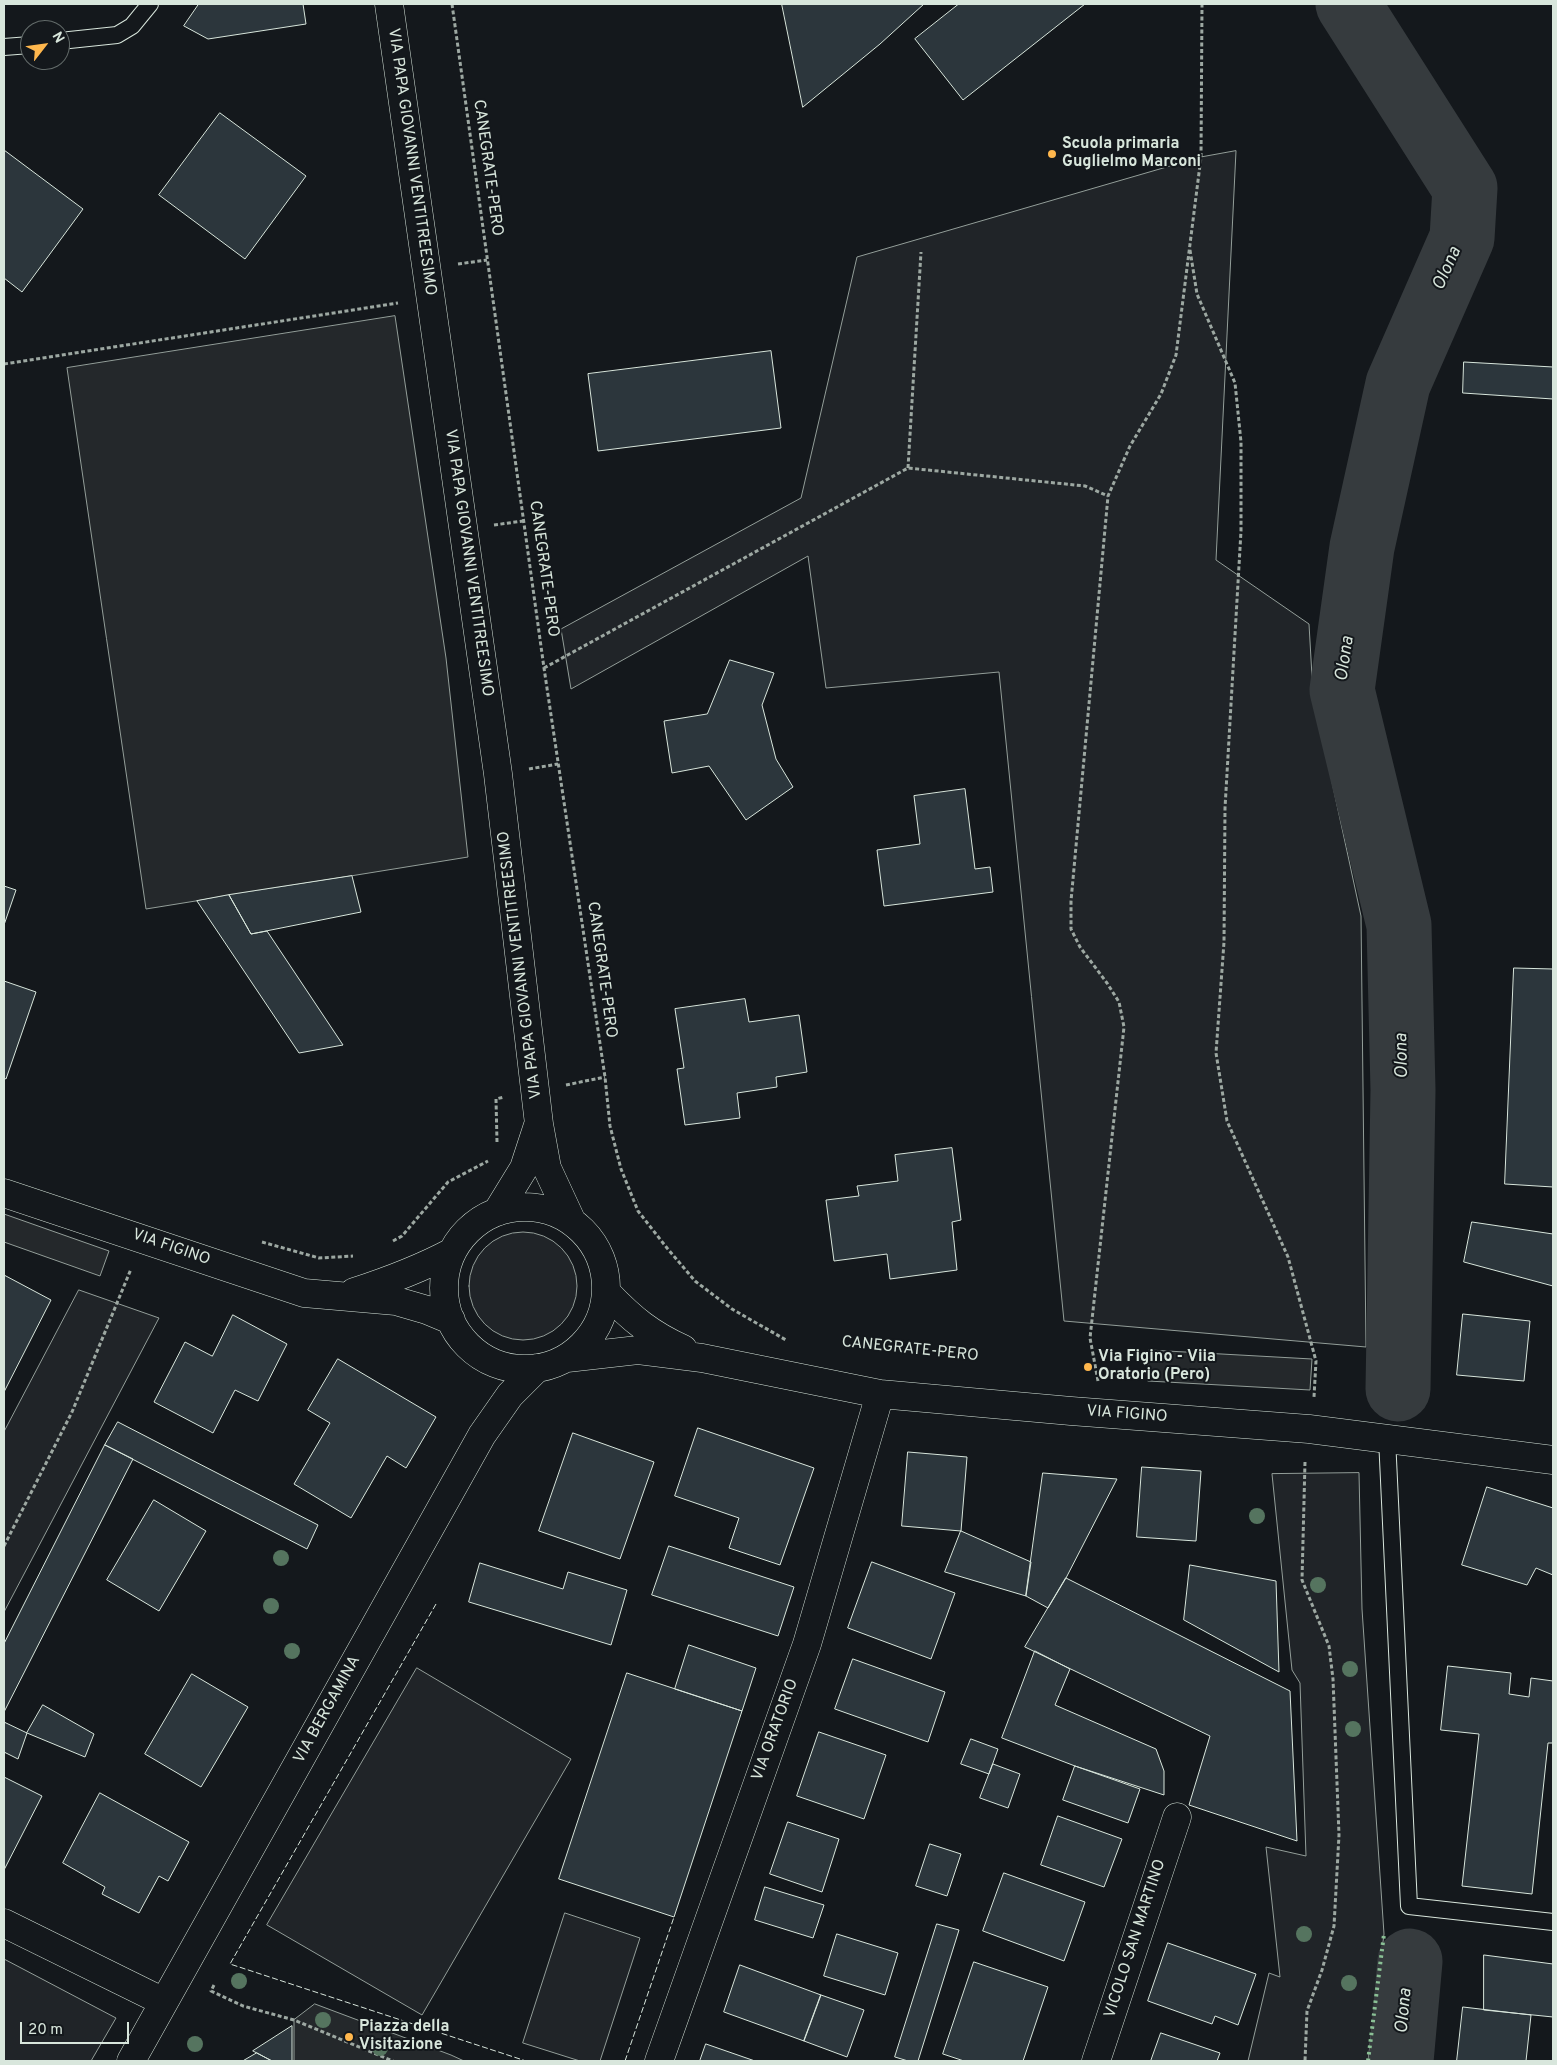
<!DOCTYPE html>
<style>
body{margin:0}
#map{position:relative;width:1557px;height:2065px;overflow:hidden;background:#14181c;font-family:Overpass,sans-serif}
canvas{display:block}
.frame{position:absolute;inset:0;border:5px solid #d8e6dc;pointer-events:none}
.north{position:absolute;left:20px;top:20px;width:50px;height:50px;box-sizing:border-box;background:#14181c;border:1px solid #626a69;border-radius:50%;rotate:60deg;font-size:14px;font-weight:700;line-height:20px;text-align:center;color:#d8e6dc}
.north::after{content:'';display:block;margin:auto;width:18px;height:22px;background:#ffb74d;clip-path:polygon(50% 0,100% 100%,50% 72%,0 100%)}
.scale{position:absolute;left:20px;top:2022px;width:109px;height:22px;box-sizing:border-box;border:2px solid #d8e6dc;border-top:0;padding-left:6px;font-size:15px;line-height:18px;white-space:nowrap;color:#d8e6dc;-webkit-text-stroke:4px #14181c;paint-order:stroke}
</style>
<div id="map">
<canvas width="1557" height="2065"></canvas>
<div class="frame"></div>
<div class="north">N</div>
<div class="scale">20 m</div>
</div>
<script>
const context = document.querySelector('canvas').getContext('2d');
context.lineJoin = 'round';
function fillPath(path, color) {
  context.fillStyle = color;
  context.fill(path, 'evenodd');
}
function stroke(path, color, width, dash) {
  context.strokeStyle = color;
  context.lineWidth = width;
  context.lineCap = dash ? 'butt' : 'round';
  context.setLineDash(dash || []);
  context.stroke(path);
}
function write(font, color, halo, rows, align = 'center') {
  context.font = font + ' Overpass,sans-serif';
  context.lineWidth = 4;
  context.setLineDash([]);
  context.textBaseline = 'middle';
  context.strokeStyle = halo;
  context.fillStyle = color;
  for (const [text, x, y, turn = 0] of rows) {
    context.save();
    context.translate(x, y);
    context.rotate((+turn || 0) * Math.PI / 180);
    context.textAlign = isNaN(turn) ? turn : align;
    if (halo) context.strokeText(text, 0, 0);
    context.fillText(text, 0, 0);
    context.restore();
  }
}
const green = new Path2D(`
 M1236 151 1216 560 1309 624 1313 694 1361 916 1366 1347 1064 1321 999 672 826 688 808 556 571 689 561 629 801 498 857 257 1201 157Z
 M469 1286a54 54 0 1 1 108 0a54 54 0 1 1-108 0Z
 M79 1290 159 1318 4 1612V1432Z
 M1359 1473 1362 1609 1384 1934 1368 2061H1248L1269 1973 1280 1977 1266 1847 1306 1856 1300 1683 1292 1670 1272 1474Z
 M417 1668 571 1759 422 2015 267 1925Z
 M565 1913 640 1938 600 2061H580L523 2043Z
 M4 1959 116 2018 91 2061H4Z`);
fillPath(green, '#202428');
stroke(green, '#939e99', 1);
const parking = new Path2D(`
 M395 316 446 658 468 857 146 909 67 368Z
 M4 1214 109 1251 100 1276 4 1242Z
 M1149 1350 1312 1359 1310 1390 1148 1381Z
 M315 2004 451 2055 464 2061H294V2020Z`);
fillPath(parking, '#24282b');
stroke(parking, '#939e99', 1);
stroke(new Path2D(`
 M1348 4 1465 188 1462 238 1398 384 1362 547 1342 690 1399 925 1403 1090 1398 1389
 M1401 2061 1410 1961`), '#363b3e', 65);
const building = new Path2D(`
 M199 4H303L306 24 208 39 184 26Z
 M782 4H924L880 44 803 107Z
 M959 4H1085L963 100 915 39Z
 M220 113 306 176 245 259 159 195Z
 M4 150 83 209 22 292 4 278Z
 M771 351 781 428 598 451 588 374Z
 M1464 362 1553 367V399L1463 393Z
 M730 660 774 673 762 705 776 759 793 787 746 820 709 766 672 773 664 721 707 714Z
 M965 789 975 869 990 867 993 892 884 906 877 850 920 844 914 796Z
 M352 876 361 912 251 934 229 895Z
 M4 886 16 890 4 925Z
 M229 895 251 934 267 931 343 1045 299 1053 197 901Z
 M1514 968 1553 969V1187L1505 1184Z
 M4 981 36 992 6 1079 4 1078Z
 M745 999 749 1022 799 1015 807 1072 776 1077 777 1087 737 1093 740 1118 685 1125 677 1069 684 1068 675 1009Z
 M952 1148 961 1220 952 1222 957 1270 890 1279 887 1254 834 1261 826 1200 859 1196 857 1186 898 1181 895 1155Z
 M1472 1222 1553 1234V1286L1464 1262Z
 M4 1275 51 1300 4 1392Z
 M1463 1314 1530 1321 1524 1381 1457 1375Z
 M233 1315 287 1344 258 1401 235 1390 213 1433 154 1402 185 1342 212 1356Z
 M338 1359 436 1417 406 1468 387 1456 351 1518 294 1484 330 1423 308 1410Z
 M118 1422 318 1525 307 1549 105 1445Z
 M698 1428 814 1468 780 1565 729 1548 739 1518 675 1496Z
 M573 1433 654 1462 620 1559 539 1531Z
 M105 1445 133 1459 4 1712V1644Z
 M908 1452 967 1457 961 1531 902 1526Z
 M1142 1467 1201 1471 1196 1541 1137 1537Z
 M1043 1473 1117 1479 1066 1578 1048 1608 1026 1596Z
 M1487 1487 1553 1508V1575L1536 1568 1527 1585 1462 1565Z
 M154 1500 206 1531 159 1611 107 1580Z
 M961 1531 1031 1562 1026 1596 945 1572Z
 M669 1546 794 1587 778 1636 652 1595Z
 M872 1562 955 1593 931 1659 848 1628Z
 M480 1563 563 1589 568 1572 627 1590 611 1645 469 1602Z
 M1190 1565 1276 1581 1279 1672 1184 1620Z
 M1066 1578 1290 1691 1297 1841 1189 1805 1210 1736 1025 1647Z
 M689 1645 756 1668 742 1711 675 1689Z
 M1035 1651 1070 1669 1055 1705 1156 1749 1164 1771V1795L1075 1766 1002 1738Z
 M853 1659 945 1692 928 1742 835 1709Z
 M1448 1666 1511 1673 1509 1694 1529 1697 1531 1678 1553 1681V1743H1548L1532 1894 1462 1886 1479 1734 1441 1730Z
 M627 1673 742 1711 674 1917 559 1879Z
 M192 1674 248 1707 201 1787 145 1754Z
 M43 1705 94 1734 85 1757 27 1733Z
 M4 1722 27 1733 18 1759 4 1752Z
 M819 1732 886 1755 864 1819 797 1796Z
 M971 1739 998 1749 989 1774 961 1764Z
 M993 1764 1020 1774 1008 1808 980 1798Z
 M1075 1766 1140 1789 1128 1823 1063 1800Z
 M4 1777 42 1796 4 1870Z
 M100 1793 189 1842 168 1881 159 1876 139 1913 102 1894 105 1887 63 1863Z
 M1058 1816 1122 1839 1104 1887 1041 1865Z
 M788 1822 839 1839 822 1892 770 1874Z
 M930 1844 961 1854 947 1896 916 1886Z
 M1004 1873 1085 1902 1064 1961 983 1931Z
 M765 1887 824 1905 813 1938 755 1920Z
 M937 1924 959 1930 918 2061H908L895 2057Z
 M837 1934 898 1953 885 1995 824 1976Z
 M1168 1943 1256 1974 1238 2025 1215 2016 1212 2024 1148 2001Z
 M1484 1955 1553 1964V2017L1484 2010Z
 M974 1962 1048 1987 1023 2061H964L943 2054Z
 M740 1965 821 1995 804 2041 724 2012Z
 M821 1995 864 2010 847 2057 804 2041Z
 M1463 2007 1531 2015 1526 2061H1457Z
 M292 2026V2061H272L253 2051Z
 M1161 2033 1220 2053 1217 2061H1151Z
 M706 2044 755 2061H700Z
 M257 2053 272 2061H243Z`);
fillPath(building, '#2c363c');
stroke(building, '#d8e6dc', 1);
const service = new Path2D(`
 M60 41 117 35 132 26 150 4
 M4 47 30 45
 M1387 1438 1409 1906 1553 1922`);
const minor = new Path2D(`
 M389 4 498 774 539 1124 547 1168 572 1222
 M4 1193 304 1293 396 1301 427 1310 451 1320
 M444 1288a81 81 0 1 1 162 0a81 81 0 1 1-162 0Z
 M497 1212 524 1168 538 1125
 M354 1292C388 1281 420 1269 452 1252
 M607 1293C632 1319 650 1334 683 1349
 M567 1358 638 1350 702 1358 880 1394 1071 1411 1309 1429 1553 1460
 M4 1923 164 2002
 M131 2061 482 1435 510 1395 537 1368
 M659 2061 807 1644 880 1394
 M1096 2061 1177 1817`);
stroke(service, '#d8e6dc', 18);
stroke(minor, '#d8e6dc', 29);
stroke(new Path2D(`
 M452 4 544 668 605 1077 610 1126 621 1169 638 1211 667 1248 695 1281 732 1309 786 1340
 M1190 250 1197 294 1235 383 1241 442V531L1225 808 1224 942 1216 1053 1227 1121 1288 1257 1316 1361 1314 1397
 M458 264 487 260
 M4 364 398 303
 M908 468 921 252
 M494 525 523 521
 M544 668 908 468 1085 486 1108 496
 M529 769 558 764
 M566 1085 605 1077
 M497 1142 496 1099 504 1097
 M393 1241 402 1236 448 1182 488 1161
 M262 1242 319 1258 353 1256
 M1098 1381 1090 1338 1124 1027 1119 1002 1107 983 1080 947 1071 929V901L1108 496 1130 446 1161 394 1176 355 1201 157 1202 4
 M1305 1462 1302 1580 1329 1646 1333 1679 1339 1835 1334 1926 1322 1970 1307 2011 1305 2061
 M4 1546 72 1412 131 1269
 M214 1985 211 1991 243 2006 294 2020 393 2061`), '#9da8a2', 3, [4, 2.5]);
stroke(service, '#14181c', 16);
stroke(minor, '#14181c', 28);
stroke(new Path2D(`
 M1368 2061 1384 1934`), '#8ac095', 4, [2.5, 4]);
stroke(new Path2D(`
 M436 1604 230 1964 526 2061
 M625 2061 674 1917`), '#d8e6dc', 1, [6, 2.5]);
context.fillStyle = '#55745f';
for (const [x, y] of [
 [1257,1516],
 [281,1558],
 [1318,1585],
 [271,1606],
 [292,1651],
 [1350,1669],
 [1353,1729],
 [1304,1934],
 [239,1981],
 [1349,1983],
 [323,2020],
 [195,2044],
 [380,2048]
]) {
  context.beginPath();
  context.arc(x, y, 8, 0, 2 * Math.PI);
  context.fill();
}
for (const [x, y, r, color] of [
 [1052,154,5,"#ffb74d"],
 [1088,1367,5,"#ffb74d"],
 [349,2037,5,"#ffb74d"]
]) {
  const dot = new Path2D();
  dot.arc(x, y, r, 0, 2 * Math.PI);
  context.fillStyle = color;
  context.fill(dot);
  stroke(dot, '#14181c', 2);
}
write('bold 16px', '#d8e6dc', '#14181c', [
 ["Scuola primaria",1062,145],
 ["Guglielmo Marconi",1062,163],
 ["Via Figino - Viia",1098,1358],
 ["Oratorio (Pero)",1098,1376],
 ["Piazza della",359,2028],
 ["Visitazione",359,2046]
], 'left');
write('16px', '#d8e6dc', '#14181c', [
 ["VIA PAPA GIOVANNI VENTITREESIMO",411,162,82],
 ["CANEGRATE-PERO",487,168,82],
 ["VIA PAPA GIOVANNI VENTITREESIMO",468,563,82],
 ["CANEGRATE-PERO",543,569,82],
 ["VIA PAPA GIOVANNI VENTITREESIMO",521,965,-97],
 ["CANEGRATE-PERO",601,970,82],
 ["VIA FIGINO",171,1248,19],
 ["CANEGRATE-PERO",910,1350,6],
 ["VIA FIGINO",1127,1415,4],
 ["VIA BERGAMINA",328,1710,-61],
 ["VIA ORATORIO",776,1730,-70],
 ["VICOLO SAN MARTINO",1136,1939,-72]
]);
write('italic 18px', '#d8e6dc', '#14181c', [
 ["Olona",1448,269,-66],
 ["Olona",1346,659,-82],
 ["Olona",1403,1056,-91],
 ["Olona",1405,2011,-85]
]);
</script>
